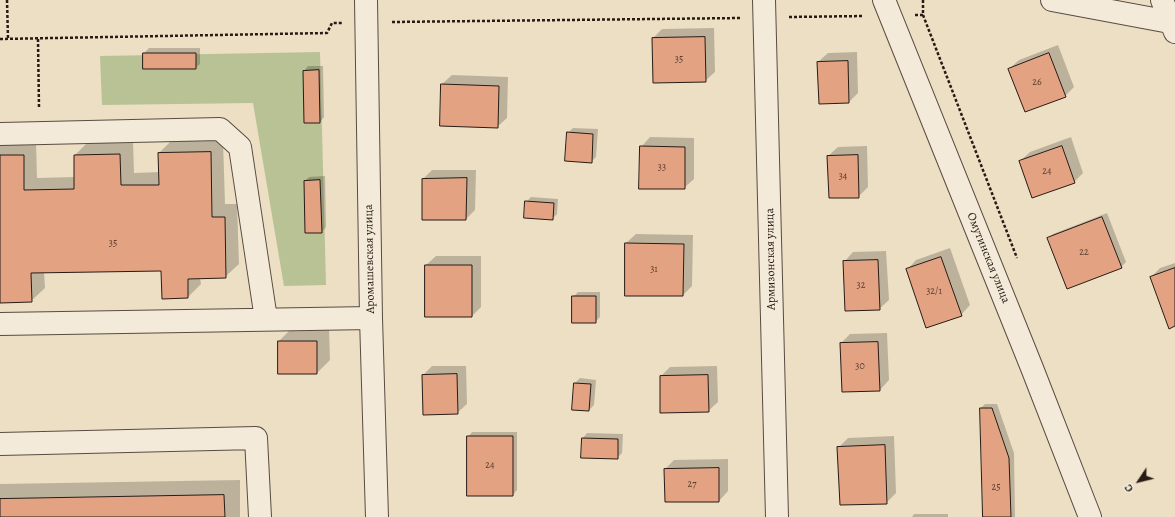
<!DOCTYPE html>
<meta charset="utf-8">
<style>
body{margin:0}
#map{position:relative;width:1175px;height:517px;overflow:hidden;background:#ecdfc4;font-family:Alegreya,serif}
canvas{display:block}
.north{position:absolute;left:1119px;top:461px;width:40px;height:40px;-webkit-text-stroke:3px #f3ead9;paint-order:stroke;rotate:235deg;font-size:11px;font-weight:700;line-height:16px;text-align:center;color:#281a15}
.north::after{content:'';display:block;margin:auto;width:14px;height:18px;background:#281a15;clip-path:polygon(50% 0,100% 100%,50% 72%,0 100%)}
</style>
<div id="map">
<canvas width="1175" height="517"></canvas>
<div class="north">С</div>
</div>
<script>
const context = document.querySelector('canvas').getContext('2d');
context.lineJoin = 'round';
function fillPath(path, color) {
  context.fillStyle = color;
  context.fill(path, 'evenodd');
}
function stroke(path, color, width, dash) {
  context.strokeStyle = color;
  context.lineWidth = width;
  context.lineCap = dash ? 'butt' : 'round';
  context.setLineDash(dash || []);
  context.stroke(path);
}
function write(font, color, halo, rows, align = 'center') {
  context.font = font + ' Alegreya,serif';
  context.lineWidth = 3;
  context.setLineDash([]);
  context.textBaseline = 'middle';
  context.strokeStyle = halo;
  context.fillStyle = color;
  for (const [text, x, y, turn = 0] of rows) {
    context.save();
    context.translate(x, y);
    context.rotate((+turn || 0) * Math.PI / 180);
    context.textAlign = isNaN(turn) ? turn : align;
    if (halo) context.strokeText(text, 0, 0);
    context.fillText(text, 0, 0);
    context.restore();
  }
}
fillPath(new Path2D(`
 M320 52 326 285 284 286 253 103 102 105 100 56Z`), '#b8c294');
fillPath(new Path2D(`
 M714 28 715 72 705 81 653 38 662 29Z
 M1058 45 1074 87 1065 96 1009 69 1019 60Z
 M149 48H200V64L195 68 144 53Z
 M857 52 858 93 849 102 818 62 828 53Z
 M308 66H323L324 117 320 122 304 71Z
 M452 75 508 77 507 118 497 127 442 84Z
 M573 128 598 129 596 157 591 162 568 133Z
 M650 137 694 138V179L684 188 641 147Z
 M1071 137 1083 173 1074 182 1020 161 1030 152Z
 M172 140H223L225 204H237L239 264 225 277 200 278 201 284 187 298 162 270 44 272 45 288 31 301 0 282V142H36L37 178 75 177V155L88 142 133 141 134 173 160 172 159 153Z
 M867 146 868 187 858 197 828 156 838 147Z
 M432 170H476L475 210 466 219H423V179Z
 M325 176 326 227 322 232 305 181 309 177Z
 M531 197 558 199 557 214 552 219 526 202Z
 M1107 213 1126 262 1121 267 1048 238 1053 234Z
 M636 234 693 235 692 286 683 295 626 243Z
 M950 248 970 305 961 315 907 270 916 260Z
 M886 251 889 300 879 309 844 262 853 252Z
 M436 256H481V307L472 316 426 265Z
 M1175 263V325L1151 277 1160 268Z
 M578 292H600V317L595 322 573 297Z
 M292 328 329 329 330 360 317 373 279 341Z
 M887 333 889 380 880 390 841 343 850 334Z
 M432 366H466L467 404 457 413 423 375Z
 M717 366 718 402 708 411 661 376 670 367Z
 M580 378 596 380 594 405 589 410 573 409 575 383Z
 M985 404H997L1014 453 1015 517H984L981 408Z
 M472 432H517V490L513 495 468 437Z
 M587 433 623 434 622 453 617 458 583 438Z
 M894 436 896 493 886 503 839 447 848 438Z
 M728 459V491L719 501 665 469 674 460Z
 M240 480V517H0V484Z
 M914 514H948V517H912Z`), '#0003');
const building = new Path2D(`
 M705 37 706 82 653 83 652 38Z
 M143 53H196V69H143Z
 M1049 53 1066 97 1025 112 1008 69Z
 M848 61 849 103 819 104 817 62Z
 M319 70 320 123H304L303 71Z
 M441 84 499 86 498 128 440 126Z
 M567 132 593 134 592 163 565 161Z
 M640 146 685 147V189H639Z
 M1062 146 1075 183 1032 198 1019 161Z
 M211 152 212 217H225L226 278 188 279V298L162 299 161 271 31 273 32 302 0 303V155H24V190L74 189V155L120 154 121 185H159L158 153Z
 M858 155 859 198H829L827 156Z
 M467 178 466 220H422V179Z
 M320 180 322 233H305L304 181Z
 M525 201 554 203 553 220 524 218Z
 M1102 217 1122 268 1067 289 1047 238Z
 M625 243 684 244 683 296H625Z
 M941 257 962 316 926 328 906 269Z
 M878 260 880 310 845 311 843 261Z
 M425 265H472V317H425Z
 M1175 268V326L1169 329 1150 277Z
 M572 296H596V323H572Z
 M278 341H317V374H278Z
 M878 342 880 391 842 392 840 343Z
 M457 374 458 414 423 415 422 375Z
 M708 375 709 412 660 413V376Z
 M574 383 591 384 589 411 572 410Z
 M980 408H992L1009 458 1011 517H983Z
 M467 436H513V496H467Z
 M582 438 618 439V459L581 458Z
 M885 445 887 504 840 505 837 447Z
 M719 468V502H665L664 469Z
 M224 495 225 517H0V499Z`);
fillPath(building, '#e3a282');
stroke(building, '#281a15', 1);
const minor = new Path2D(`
 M366 0 371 318 377 517
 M764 0 777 517
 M884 0 1032 368 1090 517
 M1052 0 1175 23
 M1162 0 1175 32
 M0 134 220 129 240 147 266 319
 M0 324 371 318
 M0 444 256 438 260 517`);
stroke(minor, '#594b41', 24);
stroke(new Path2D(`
 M7 0 8 39
 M923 0V15L1017 258
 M915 15H923
 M789 17 864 16
 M392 22 741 18
 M0 39 327 33 332 23H343
 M38 39 39 108`), '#281a15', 2.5, [3, 2]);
stroke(minor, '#f3ead9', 22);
write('10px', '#573c30', null, [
 ["35",679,60],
 ["26",1037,83],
 ["33",662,168],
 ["24",1047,172],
 ["34",843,177],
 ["35",113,244],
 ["22",1084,253],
 ["31",654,270],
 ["32",861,286],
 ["32/1",934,292],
 ["30",860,367],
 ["24",490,466],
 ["27",692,485],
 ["25",996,488]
]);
write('12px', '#281a15', '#f3ead9', [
 ["Омутинская улица",988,258,68],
 ["Аромашевская улица",370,259,-91],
 ["Армизонская улица",771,259,-91]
]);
</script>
